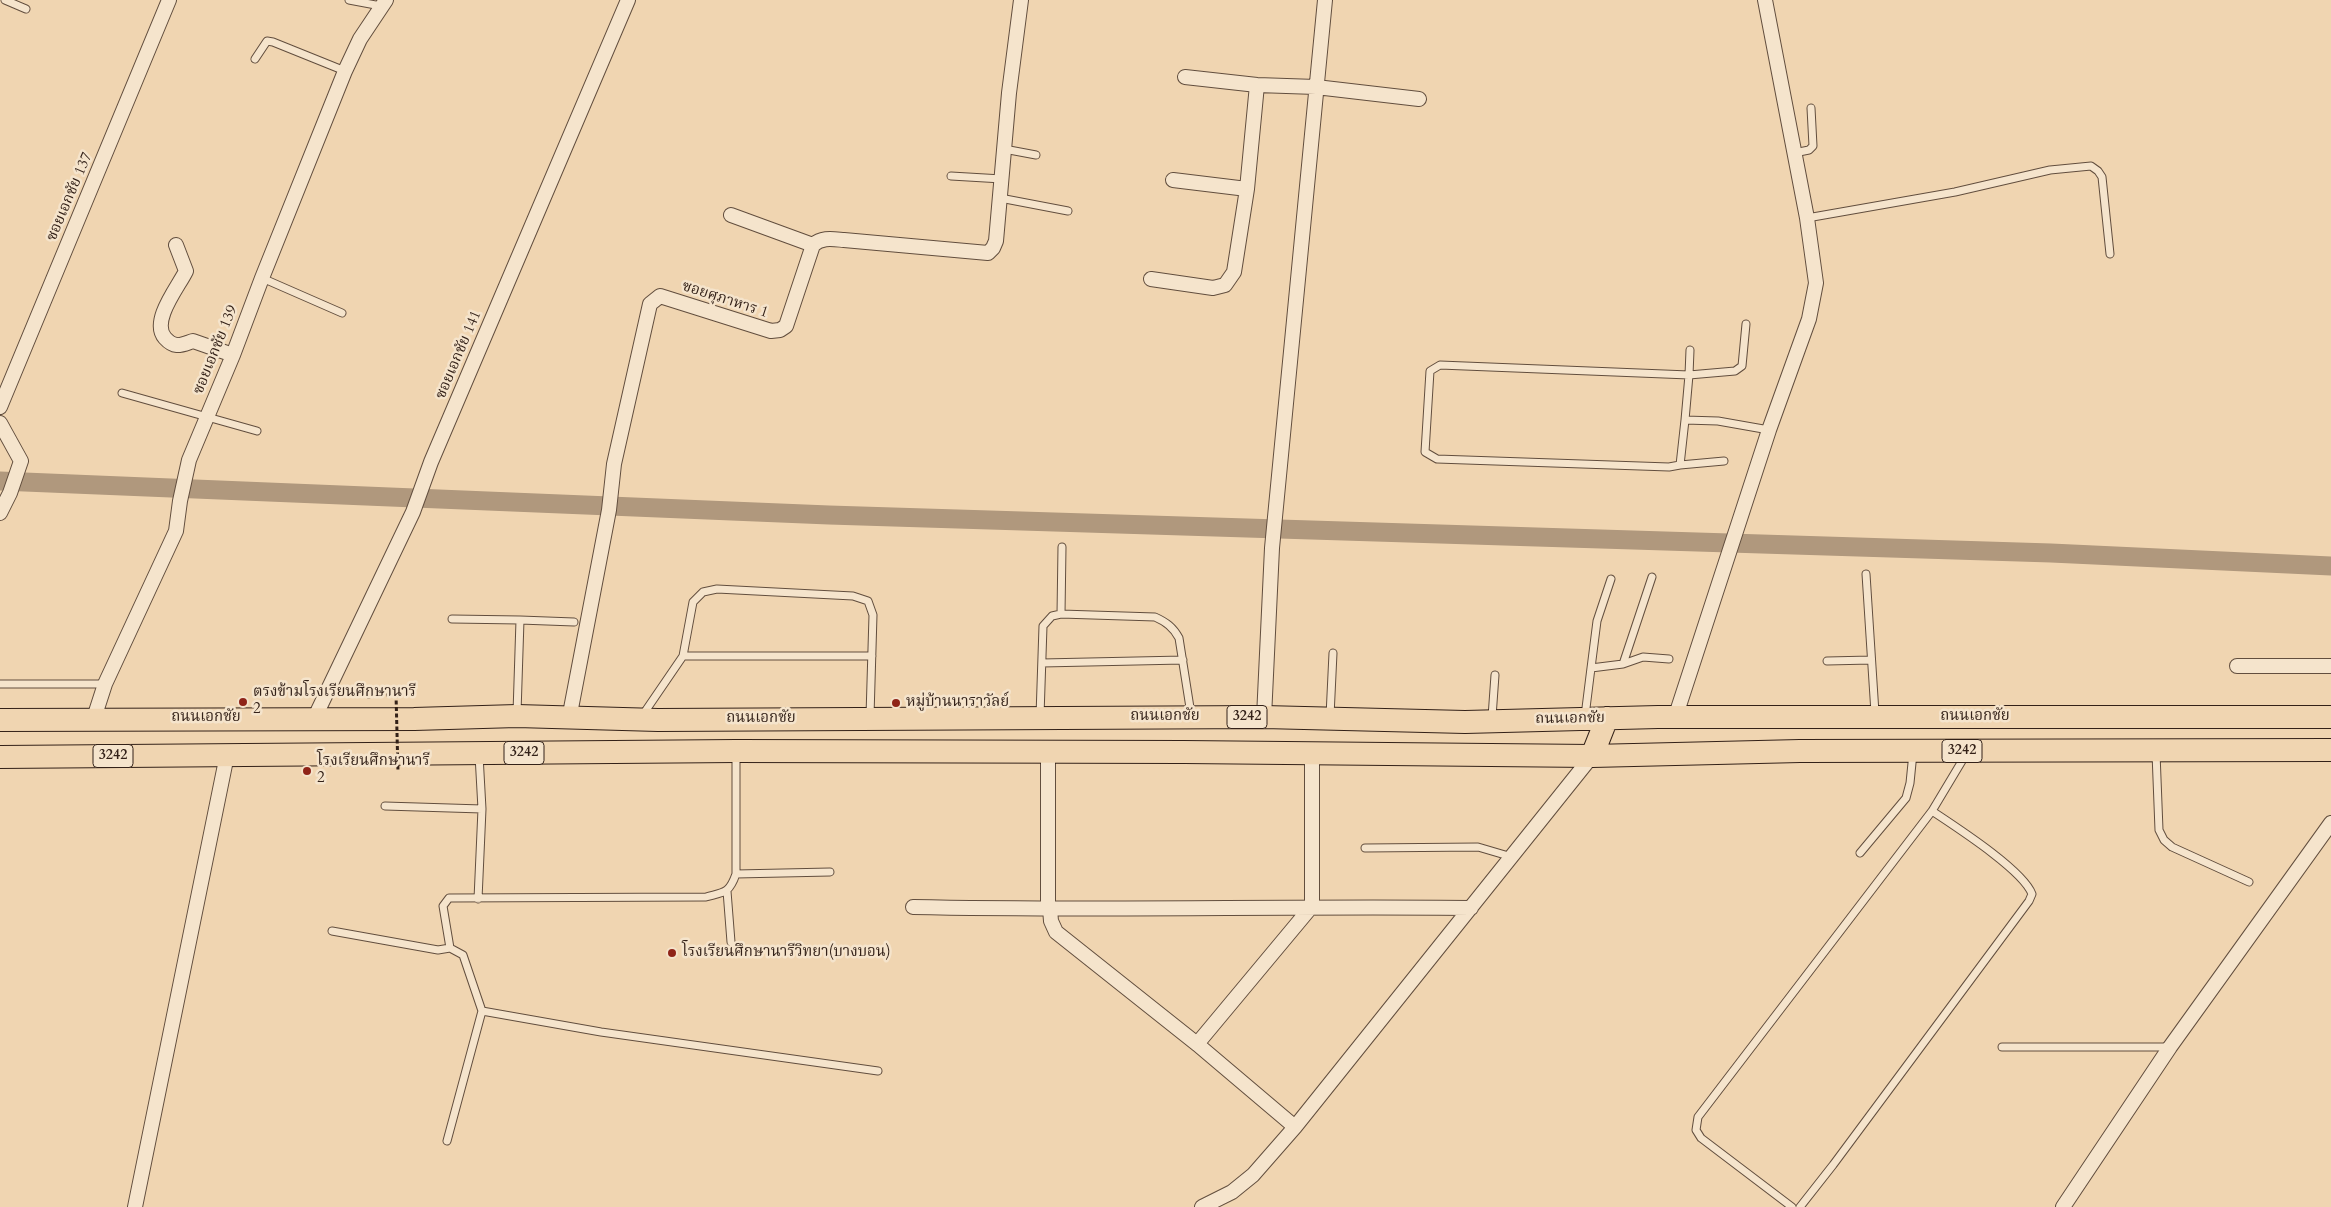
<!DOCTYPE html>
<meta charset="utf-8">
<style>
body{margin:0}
canvas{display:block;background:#f0d5b1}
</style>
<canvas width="2331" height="1207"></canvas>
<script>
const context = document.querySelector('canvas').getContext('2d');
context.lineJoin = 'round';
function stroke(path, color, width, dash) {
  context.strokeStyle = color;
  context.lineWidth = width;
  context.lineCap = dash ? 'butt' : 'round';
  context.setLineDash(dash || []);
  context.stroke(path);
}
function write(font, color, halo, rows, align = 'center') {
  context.font = font + ' Cardo,"Noto Serif Thai",serif';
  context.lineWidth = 5;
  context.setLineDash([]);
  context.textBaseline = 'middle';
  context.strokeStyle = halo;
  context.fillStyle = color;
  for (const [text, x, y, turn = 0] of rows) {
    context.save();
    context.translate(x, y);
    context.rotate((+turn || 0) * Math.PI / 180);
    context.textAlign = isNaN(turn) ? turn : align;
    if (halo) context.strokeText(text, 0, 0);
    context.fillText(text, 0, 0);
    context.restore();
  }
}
stroke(new Path2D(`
 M0 481 829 515 2051 553 2331 566`), '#b0987d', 19);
const lane = new Path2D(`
 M5 0 26 9
 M349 0 381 6
 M255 59 267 41 273 42 345 71
 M1004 149 1036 155
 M1794 153 1809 150 1813 146 1811 108
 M951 176 1002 179
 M1000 198 1068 211
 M1807 218 1955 192 2050 170 2091 166 2098 171 2102 177 2110 254
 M262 278 342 313
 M1690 350 1689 375 1735 371 1742 366 1746 324
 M122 393 257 431
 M1685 420 1689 375 1440 365 1430 371 1425 452 1437 459 1669 467 1680 465 1685 420 1718 421 1769 430
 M1680 465 1724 461
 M1866 574 1875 713
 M1061 614 1062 547
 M452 619 520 620 517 713
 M520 620 574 622
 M683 656H872
 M1827 661 1871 660
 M1042 663 1183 660
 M1623 664 1643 657 1669 659
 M1591 668 1597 621 1611 579
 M0 684H105
 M642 716 683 656 693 602 703 592 717 589 853 596 868 601 873 615 870 716
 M1040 716 1043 626 1052 616 1061 614 1155 617C1166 622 1173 627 1179 638L1191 714
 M1330 716 1333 653
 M1585 716 1591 668 1623 664 1652 577
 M1492 717 1495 675
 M2156 753 2159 830 2164 840 2172 847 2249 882
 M385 806 482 809
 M1932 811 1965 756
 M1365 848 1478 847 1512 857
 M1860 853 1906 798 1910 783 1913 753
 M736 874 830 872
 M727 891 731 942
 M478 899 482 809 479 755
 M332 931 438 950 450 948
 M482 1011 601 1032 878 1071
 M2002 1047H2169
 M447 1141 482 1011 463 955 450 948 443 906 449 898 706 897C724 892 729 894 736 874V754
 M1792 1207 1701 1138 1696 1130 1698 1117 1932 811C1956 827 2023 870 2032 894L2029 901 1833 1165 1800 1207`);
const street = new Path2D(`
 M1185 77 1257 85 1316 87 1419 99
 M1173 180 1247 189
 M731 215 813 245
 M176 245 186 271C179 286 150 321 165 338 175 349 181 345 193 341L233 355
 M1151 279 1213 288 1225 285 1234 272 1247 189 1257 85
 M0 407 169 0
 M0 423 21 461 10 493 0 513
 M2237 666H2331
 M1264 717 1272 548 1325 0
 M94 718 105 684 176 531 180 501 189 460 233 355 262 278 345 71 360 39 386 0
 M1675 718 1769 430 1809 319 1816 283 1807 218 1765 0
 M314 719 413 512 431 462 628 0
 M569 719 609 510 614 464 650 304 660 296 771 331 780 330 786 326 813 245C822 237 832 239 844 240L988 253 993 248 996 241 1009 93 1021 0
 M913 907C1099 911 1285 906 1471 908
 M1050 909 1051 921 1056 932 1197 1044 1295 1127
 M1048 910V752
 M1197 1044 1312 906V754
 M135 1207 227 755
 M1202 1207 1232 1192 1253 1175 1295 1127 1592 756
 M2063 1207 2170 1047 2331 823`);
const primary = new Path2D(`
 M0 720 414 719 517 716 658 720 1264 717 1465 722 1658 717H2331
 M1592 756 1607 718
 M0 757 736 751 1184 752 1592 756 1800 751 2331 750`);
stroke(lane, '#624e3e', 9);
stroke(street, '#624e3e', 16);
stroke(primary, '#332118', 24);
stroke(new Path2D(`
 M367 697 396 694`), '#332118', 3, [4, 2.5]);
stroke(lane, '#f5e4cc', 7);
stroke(street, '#f5e4cc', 14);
stroke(primary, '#f0d5b1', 22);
stroke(new Path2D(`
 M396 694 398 772`), '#332118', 3, [4, 2.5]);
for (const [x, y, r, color] of [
 [243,702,5,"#8f2418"],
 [896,703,5,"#8f2418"],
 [307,771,5,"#8f2418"],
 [672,953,5,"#8f2418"]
]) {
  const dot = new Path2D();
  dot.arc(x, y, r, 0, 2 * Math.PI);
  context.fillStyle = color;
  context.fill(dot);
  stroke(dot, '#f5e4cc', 2);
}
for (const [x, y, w] of [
 [1247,717,40],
 [1962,751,40],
 [524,753,40],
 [113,756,40]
]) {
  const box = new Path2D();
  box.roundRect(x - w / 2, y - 11.5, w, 23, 4);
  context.fillStyle = '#f5e4cc';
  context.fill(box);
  stroke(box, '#332118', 1);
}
write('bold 14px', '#332118', null, [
 ["3242",1247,717],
 ["3242",1962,751],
 ["3242",524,753],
 ["3242",113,756]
]);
write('15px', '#332118', '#f5e4cc', [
 ["ซอยเอกชัย 137",70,197,-67],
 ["ซอยศุภาหาร 1",725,300,18],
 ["ซอยเอกชัย 139",216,350,-68],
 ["ซอยเอกชัย 141",459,355,-67],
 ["ถนนเอกชัย",1165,717],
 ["ถนนเอกชัย",1975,717],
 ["ถนนเอกชัย",206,718],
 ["ถนนเอกชัย",761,719],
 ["ถนนเอกชัย",1570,719,-1]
]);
write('15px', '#332118', '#f5e4cc', [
 ["ตรงข้ามโรงเรียนศึกษานารี",253,693],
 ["2",253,710],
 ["หมู่บ้านนาราวัลย์",906,703],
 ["โรงเรียนศึกษานารี",317,762],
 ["2",317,779],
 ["โรงเรียนศึกษานารีวิทยา(บางบอน)",682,953]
], 'left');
</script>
